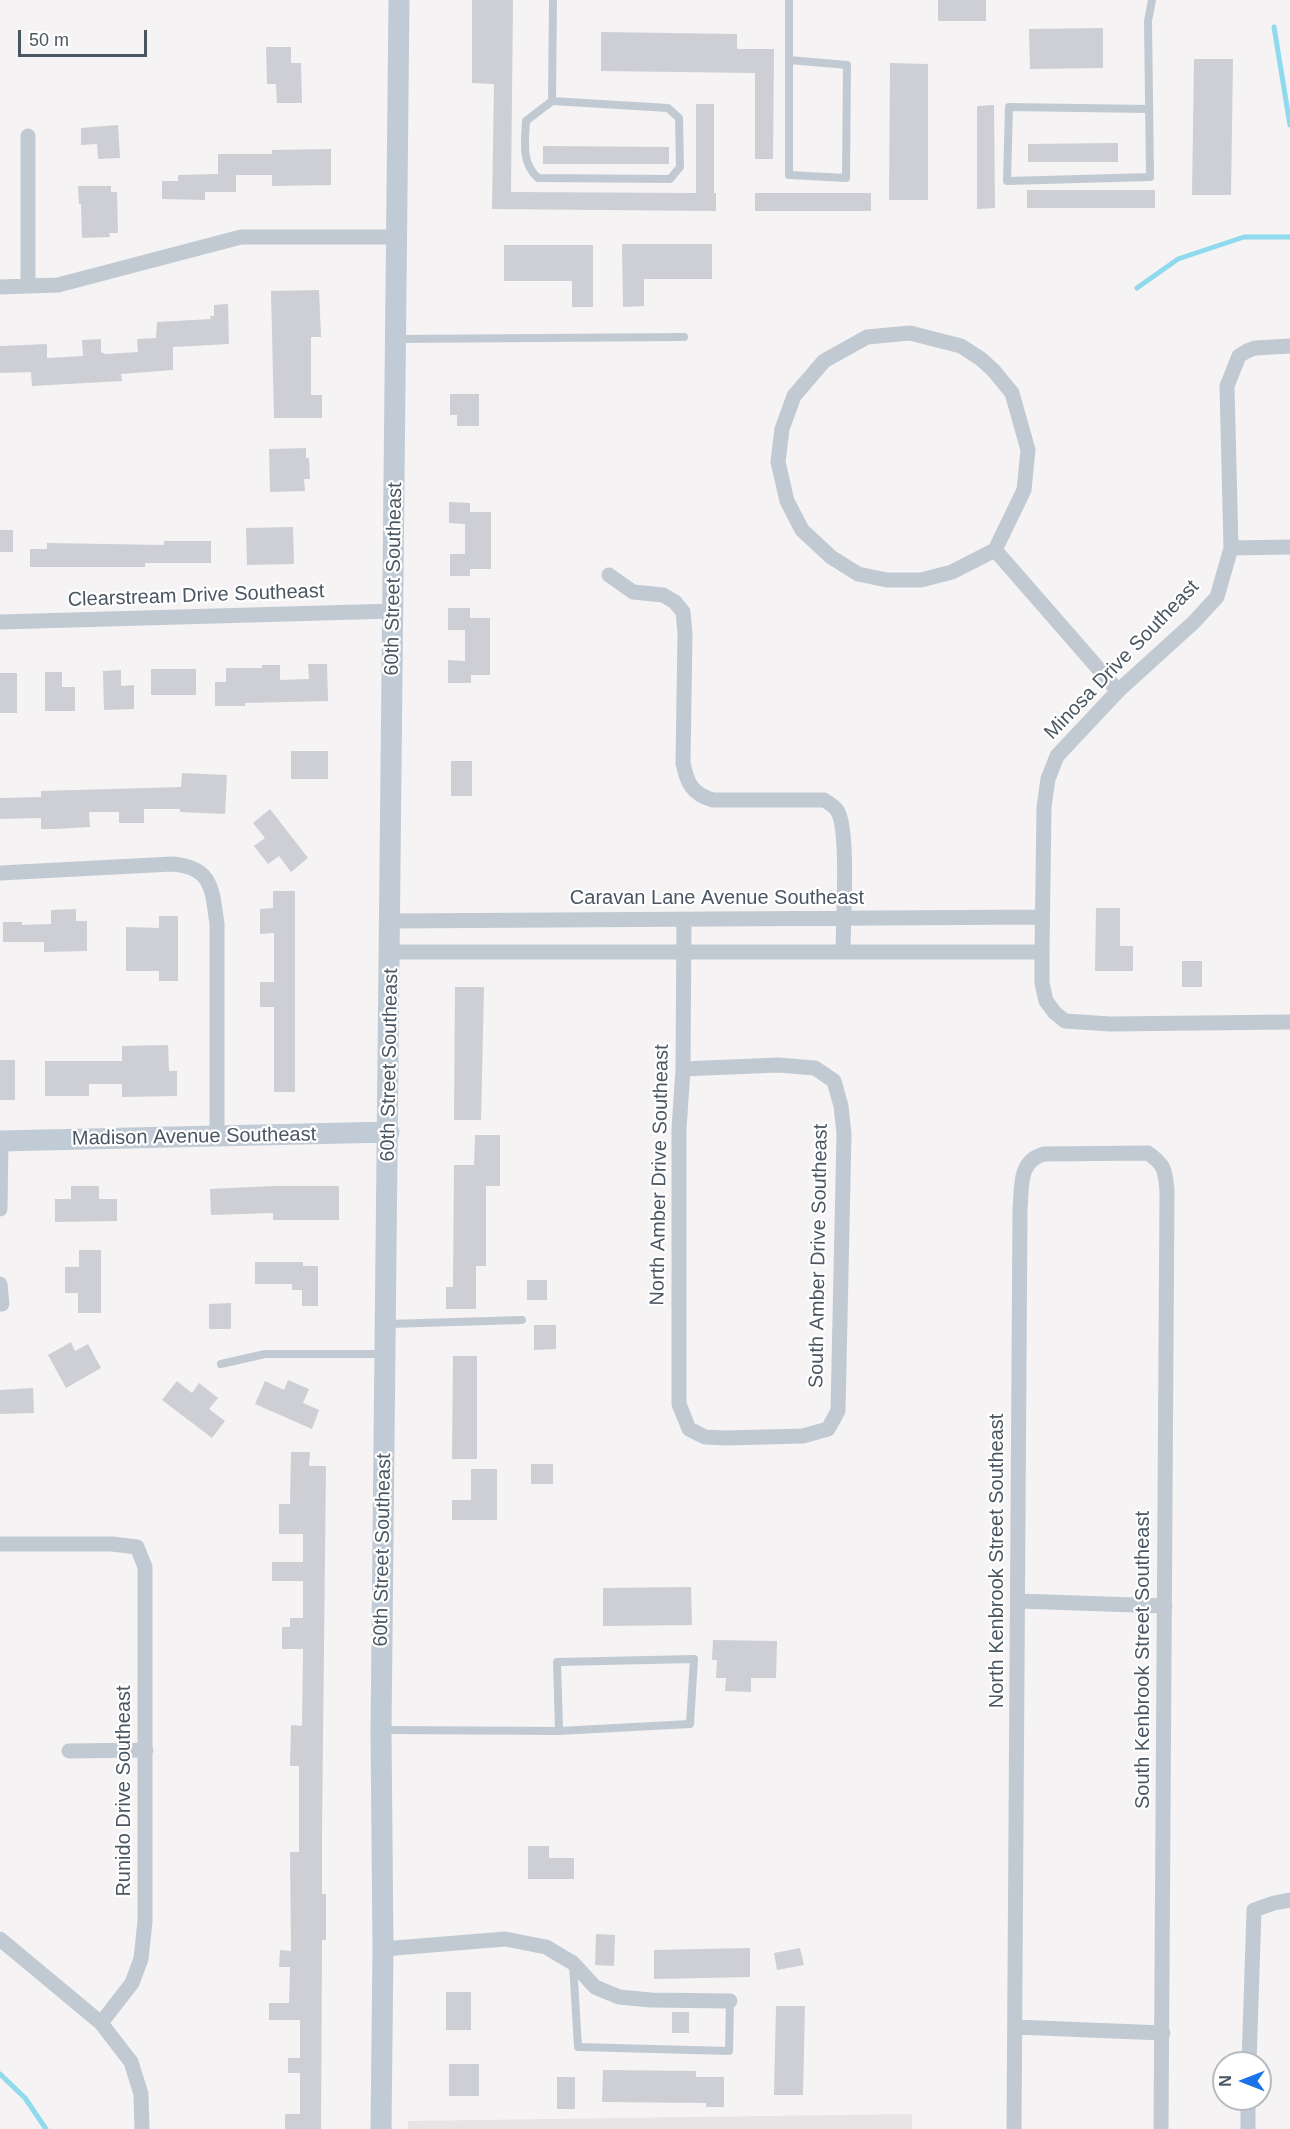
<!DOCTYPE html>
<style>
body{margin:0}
#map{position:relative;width:1290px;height:2129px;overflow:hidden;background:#f5f3f3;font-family:Helvetica,sans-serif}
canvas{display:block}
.north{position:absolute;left:1212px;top:2051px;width:60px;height:60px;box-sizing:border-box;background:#fff;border:2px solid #b7bbc0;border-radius:50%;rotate:270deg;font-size:16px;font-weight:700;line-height:24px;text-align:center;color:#4a5661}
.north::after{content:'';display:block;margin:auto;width:21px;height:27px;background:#1a73e8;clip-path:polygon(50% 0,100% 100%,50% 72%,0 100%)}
.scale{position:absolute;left:18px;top:30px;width:129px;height:27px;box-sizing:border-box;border:3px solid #4a5661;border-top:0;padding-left:8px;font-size:18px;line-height:21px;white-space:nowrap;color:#4a5661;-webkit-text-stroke:4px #fff;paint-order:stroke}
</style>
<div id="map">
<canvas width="1290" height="2129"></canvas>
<div class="north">N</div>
<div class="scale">50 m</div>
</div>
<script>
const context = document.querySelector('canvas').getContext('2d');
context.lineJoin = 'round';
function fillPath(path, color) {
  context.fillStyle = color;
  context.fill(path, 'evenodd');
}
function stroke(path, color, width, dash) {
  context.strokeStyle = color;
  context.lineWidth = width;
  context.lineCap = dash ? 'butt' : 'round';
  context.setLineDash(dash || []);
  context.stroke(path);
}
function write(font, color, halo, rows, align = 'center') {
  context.font = font + ' Helvetica,sans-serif';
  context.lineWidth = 4.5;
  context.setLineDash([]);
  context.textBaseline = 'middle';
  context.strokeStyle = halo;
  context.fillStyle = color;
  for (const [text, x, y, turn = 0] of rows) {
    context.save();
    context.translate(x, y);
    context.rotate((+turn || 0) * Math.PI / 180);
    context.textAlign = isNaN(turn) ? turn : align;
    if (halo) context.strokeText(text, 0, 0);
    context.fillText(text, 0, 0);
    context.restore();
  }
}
fillPath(new Path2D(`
 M912 2114V2129H408V2121Z`), '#e6e4e5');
stroke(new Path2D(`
 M1274 27 1290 125
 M1137 288 1178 259 1244 237H1290
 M0 2074 25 2098 46 2129`), '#90daee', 5);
fillPath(new Path2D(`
 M472 0H513L511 192 696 193V104H714V193H716V211L492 209 494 84 472 83Z
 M938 0H986V21H938Z
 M1103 28V68L1030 69 1029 29Z
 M601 32 737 34V49H774L773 159H755V73L601 71Z
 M266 47H291V63H301L302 103H277L276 84H267Z
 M1194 59H1233L1231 195H1192Z
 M890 63 928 64V200H889Z
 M994 105 995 208 977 209V106Z
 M118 125 120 158 98 159 97 144 81 145V128Z
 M1118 143V162H1028V144Z
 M543 146 669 147V164H543Z
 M331 149V185L272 186V175H236V192H205V200L162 199V181H178V175L218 174V154H272V150Z
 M78 186H111V192H117L118 233H109L110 237 82 238 81 204H79Z
 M1027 190H1155V208H1027Z
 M755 193H871V211H755Z
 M622 244H712V279H644V306L623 307Z
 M504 245H593V307H572V281H504Z
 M319 290 321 337H311V395H322V418H274L271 291Z
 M228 304 229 344 173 347V370L121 374 122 381 32 386 31 372 0 373V346L47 344V358L83 356 82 340 101 339V352L105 354 138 352 137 339 156 338 157 322 211 319 210 316H214V305Z
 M450 394H479V426H457V415H450Z
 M306 448V458H309L310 479H304L305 491 270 492 269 449Z
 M449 502 470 503V512H491V569H470V576H450V554H465V524L449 523Z
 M293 527 294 564 247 565 246 528Z
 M0 530H13V552H0Z
 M164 541H211V563H145V567H30V549H47V543L164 545Z
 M448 608H470V618H490V675H471V683H448V660L465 661V630H448Z
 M308 664H327L328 701 245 703V706H215V682H226V668H262V665H280V680L309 679Z
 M151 669H196V695H151Z
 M121 670V686L134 685V709L104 710 103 671Z
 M45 672H62V687H75V711H45Z
 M0 673H17V713H0Z
 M291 751H328V779H291Z
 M451 761H472V796H451Z
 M182 773 227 775 225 814 180 812V809H144V823H119V812H89L90 827 54 829H41V818L0 819V798L41 797V791L181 787Z
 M270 809 308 858 291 872 279 856 268 864 254 846 265 838 253 823Z
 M273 891H295V1092H274V1007H260V982H274V933L260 934V909L273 908Z
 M1096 908H1120V946H1133V971H1095Z
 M76 909V921H87V951L44 952V942H3V922H22V925L51 924V910Z
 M159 916H178V981H159V971H126V927L159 928Z
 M1182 961H1202V987H1182Z
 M455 987H484L481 1120H454Z
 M168 1045 169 1071H177V1096L122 1097V1084H89V1096H45V1061H122V1046Z
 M0 1060H15V1100H0Z
 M475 1135H500V1186H486V1266H476V1309H446V1287H453L454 1165H474Z
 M71 1186H99V1199H117V1221L55 1222V1199H71Z
 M273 1186H339V1220H273V1213L211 1215 210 1189Z
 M79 1250H101V1313H78V1293H65V1267H79Z
 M255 1262H303V1266H318V1306H302V1290H292V1284H255Z
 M527 1280H547V1300H527Z
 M231 1303V1329H209V1304Z
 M534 1325H556V1349L534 1350Z
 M71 1342 75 1351 88 1344 101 1368 66 1388 48 1355Z
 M453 1356H477V1459H452Z
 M288 1380 309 1389 303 1403 319 1410 312 1429 255 1404 265 1381 284 1390Z
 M177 1381 192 1393 199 1383 218 1398 209 1409 225 1421 212 1438 162 1400Z
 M33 1388 34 1413 0 1414V1390Z
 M291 1452H310L309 1466H326L322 1829V1894H326V1940H322L321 2129H285V2114H300V2073H288V2058H300V2020H269V2003H289L290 1967H279L280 1950 291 1951 290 1852H299V1766H290L291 1725 302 1726 303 1649H282V1627H290V1618H303V1581H272V1562H303V1534H279V1504H290Z
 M531 1464H553V1484H531Z
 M471 1469H497V1520H452V1500H471Z
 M691 1587 692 1625 603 1626V1588Z
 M713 1640 777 1641 776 1678H751V1692L725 1691 726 1678H716L717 1660H712Z
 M528 1846H549V1858H574V1879H528Z
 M596 1934 615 1935 614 1966 595 1965Z
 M750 1948V1977L654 1979V1950Z
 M800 1948 804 1965 777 1970 774 1953Z
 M446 1992H471V2030H446Z
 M776 2006H805L803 2095H774Z
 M672 2012H689V2033H672Z
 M449 2064H479V2096H449Z
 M603 2070 696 2071V2077H724V2107H706V2103L602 2102Z
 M557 2077H575V2109H557Z`), '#cdcfd5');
stroke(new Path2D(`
 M789 0V175L846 178 847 65 789 60
 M552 101 668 108 679 118 680 167 670 179 538 178C521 163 525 142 526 121Z
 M552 101 553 0
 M1149 109 1009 107 1007 181 1150 177 1148 21 1152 0
 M398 339 684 337
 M388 1324 522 1320
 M221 1364 265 1354H385
 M383 1730 559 1731 690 1724 694 1659 557 1662 559 1731
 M573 1964 578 2047 729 2051 730 2001`), '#c1cad2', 8);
stroke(new Path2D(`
 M28 136V286
 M0 287 58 285 241 237H397
 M910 333 961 346 981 359 994 371 1012 393 1028 450 1024 490 995 550 952 572 921 580H887L858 574 831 557 802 530 787 501 778 462 782 429 794 396 824 361 867 337Z
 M1290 346 1255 348 1247 351 1239 356 1227 386 1231 548 1217 597 1194 622 1118 691 1057 756 1048 779 1044 807 1042 952V983L1046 1001 1055 1013 1065 1021 1110 1024 1290 1022
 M1231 548 1290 547
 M995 550 1118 691
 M609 575 633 592 663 595 675 602 683 612 685 633 683 763C687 783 692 794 713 800H824C829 803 836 807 838 812 849 832 843 925 843 952
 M0 622 394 611
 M0 873 172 864C213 867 212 890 217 924V1137
 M391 921 1042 917
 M391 952H1042
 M683 1069 778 1065 815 1068 834 1081 841 1106 844 1134 838 1411 828 1429 803 1436 726 1438 705 1437 689 1429 679 1404V1129L683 1069 684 919
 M0 1209 1 1141
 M0 1284 2 1304
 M0 1544H112L137 1547 145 1567V1921L141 1959 132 1983 101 2023
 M1018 1601 1165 1606
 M69 1751 146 1750
 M0 1939 101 2023 131 2062 141 2094 142 2129
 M383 1949 505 1939 546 1947 573 1963 595 1987 619 1997 651 2000 730 2001
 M1015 2027 1163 2033
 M1249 2063 1254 1910 1274 1903 1290 1900
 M1014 2129 1020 1210C1022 1187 1018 1161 1044 1154L1148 1153C1166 1166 1165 1171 1167 1191L1161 2129
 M1248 2129V2099`), '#c1cad2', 15);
stroke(new Path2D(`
 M0 1141 389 1132
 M381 2129 383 1949 381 1730 399 0`), '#c1cbd6', 21);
write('20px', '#4a5661', '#fff', [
 ["60th Street Southeast",394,579,-89],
 ["Clearstream Drive Southeast",196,596,-2],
 ["Minosa Drive Southeast",1122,660,-46],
 ["Caravan Lane Avenue Southeast",717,898],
 ["60th Street Southeast",390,1065,-89],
 ["Madison Avenue Southeast",194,1137,-1],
 ["North Amber Drive Southeast",660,1175,-89],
 ["South Amber Drive Southeast",819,1256,-89],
 ["60th Street Southeast",383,1550,-89],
 ["North Kenbrook Street Southeast",997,1561,-90],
 ["South Kenbrook Street Southeast",1143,1660,-90],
 ["Runido Drive Southeast",124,1791,-90]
]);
</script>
